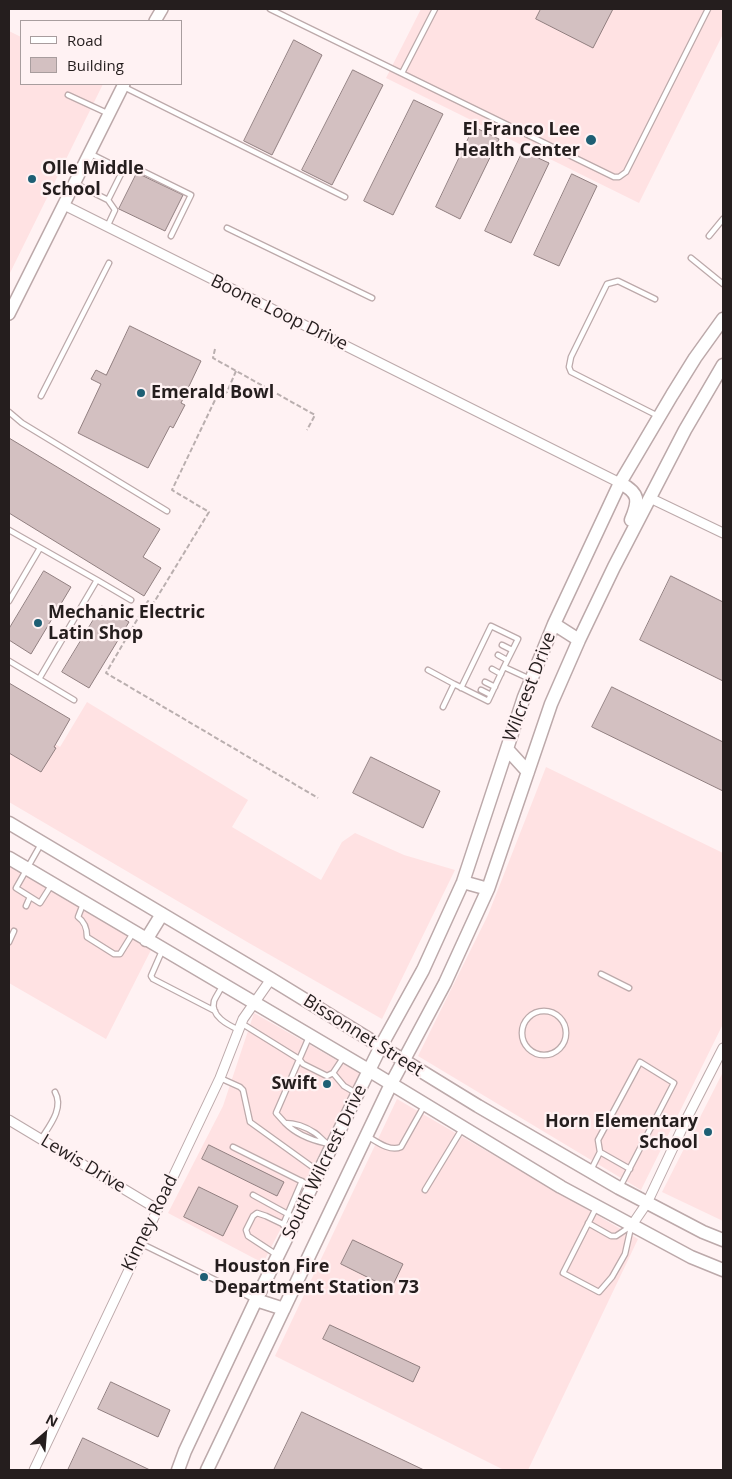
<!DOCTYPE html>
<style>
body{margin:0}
#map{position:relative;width:732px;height:1479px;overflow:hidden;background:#fff2f3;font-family:"Open Sans",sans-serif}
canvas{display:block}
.frame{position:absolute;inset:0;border:10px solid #251e1e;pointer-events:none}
.legend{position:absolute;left:20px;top:20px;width:162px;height:65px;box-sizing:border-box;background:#fff2f3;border:1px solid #a89d9e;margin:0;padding:6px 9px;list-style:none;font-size:15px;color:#251e1e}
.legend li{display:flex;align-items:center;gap:10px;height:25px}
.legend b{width:25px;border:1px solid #a89d9e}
.north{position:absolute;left:20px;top:1409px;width:50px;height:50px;-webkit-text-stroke:4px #fff2f3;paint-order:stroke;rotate:27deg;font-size:14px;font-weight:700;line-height:20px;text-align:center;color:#251e1e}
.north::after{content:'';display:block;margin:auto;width:18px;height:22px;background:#251e1e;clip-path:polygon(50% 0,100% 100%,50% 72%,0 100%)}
</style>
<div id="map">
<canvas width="732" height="1479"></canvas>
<div class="frame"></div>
<ul class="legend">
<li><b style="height:6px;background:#fff"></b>Road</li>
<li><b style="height:14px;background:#d3c0c1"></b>Building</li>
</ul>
<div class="north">N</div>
</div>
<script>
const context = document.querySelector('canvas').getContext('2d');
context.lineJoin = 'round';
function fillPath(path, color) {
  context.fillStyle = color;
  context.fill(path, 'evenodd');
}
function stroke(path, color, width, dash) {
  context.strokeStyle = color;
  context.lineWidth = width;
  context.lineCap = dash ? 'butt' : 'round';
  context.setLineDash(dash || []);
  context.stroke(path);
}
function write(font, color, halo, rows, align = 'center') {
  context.font = font + ' "Open Sans",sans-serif';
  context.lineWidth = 4.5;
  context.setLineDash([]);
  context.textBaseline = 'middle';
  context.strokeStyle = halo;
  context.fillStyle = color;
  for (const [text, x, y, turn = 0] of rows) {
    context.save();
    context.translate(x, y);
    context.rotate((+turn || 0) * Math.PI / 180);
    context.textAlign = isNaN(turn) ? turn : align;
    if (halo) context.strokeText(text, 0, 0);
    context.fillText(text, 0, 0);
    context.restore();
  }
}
fillPath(new Path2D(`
 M421 9H723V34L639 203 386 78Z
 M9 31 21 37V84H103L9 275Z
 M87 702 248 800 232 827 321 880 342 842 355 833 404 855 455 870 382 1019 249 943 9 802V716L60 747Z
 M546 767 723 853V1024L641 1190 418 1056 488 915Z
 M9 864 152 948 106 1039 9 983Z
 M254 1013 361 1074 263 1263 168 1213 223 1106Z
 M723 1072V1221L662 1192Z
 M397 1099 638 1239 528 1470H504L275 1356Z`), '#ffe2e3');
const building = new Path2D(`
 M541 9H613L593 48 536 19Z
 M294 40 322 55 272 155 244 141Z
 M353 70 383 85 332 185 302 170Z
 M414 100 443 114 393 215 364 201Z
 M474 127 499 139 460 219 436 207Z
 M523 151 549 163 511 243 485 231Z
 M137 173 183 195 165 231 119 209Z
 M572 174 597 186 559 266 534 255Z
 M130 326 201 361 181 403 185 405 173 428 170 426 148 468 78 433 101 384 91 379 96 370 106 375Z
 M9 438 160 529 143 557 161 568 144 596 9 513Z
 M44 571 71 587 31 654 9 640V629Z
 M671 576 723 602V681L640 640Z
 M102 606 129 622 89 688 62 672Z
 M9 683 70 719 54 747 56 748 41 772 9 753Z
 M612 687 723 742V791L592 727Z
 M371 757 440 791 423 828 353 793Z
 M209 1145 284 1182 277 1196 202 1159Z
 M199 1187 238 1206 223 1236 184 1217Z
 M353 1240 403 1264 391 1289 341 1264Z
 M330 1325 420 1367 413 1382 323 1339Z
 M111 1382 170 1410 158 1437 98 1409Z
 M302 1412 424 1470H274Z
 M83 1438 150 1470H68Z`);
fillPath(building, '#d3c0c1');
stroke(building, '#917f80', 1);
const service = new Path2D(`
 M270 9 614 177H619L626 172 708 9
 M402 73 435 9
 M124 87 345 197
 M68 95 107 113
 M89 153 123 170 108 200
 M123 170 126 163 191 195 171 236
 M76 184 108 200 115 210 107 227
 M227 228 372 298
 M709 236 723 219
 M691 258 723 284
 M655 299 618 281 607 284 571 357 569 367 571 372 658 416
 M41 396 109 263
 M9 412 22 423 167 511
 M9 530 97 580
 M9 601 40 548
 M502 645 512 650
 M498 655 507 660
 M9 661 74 700
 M492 669 501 674
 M428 670 454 684
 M39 679 97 580 131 600
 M485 682 495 687
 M461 688 491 626 518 639 504 667
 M481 690 491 695
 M443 707 454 684 488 701 504 667 530 679
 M41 844 16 888 40 903 52 884
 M83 904 78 917C85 922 87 928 87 937L114 954H120L133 933
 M26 906 30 897
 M9 942 14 931
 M162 951 151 976 153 979 215 1011
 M601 974 629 988
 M222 986C220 991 216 996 214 1001 210 1016 228 1025 239 1030
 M522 1033a22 22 0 1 1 44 0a22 22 0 1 1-44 0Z
 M241 1023 299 1059 303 1064 327 1076 333 1073 343 1058
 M309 1037 276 1113 285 1123C295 1123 306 1127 315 1133 321 1137 324 1143 331 1146
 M333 1073 344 1086 356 1093
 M220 1078 240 1087 243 1090 250 1122 318 1171
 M285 1123C295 1133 311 1140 325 1143
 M367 1136C377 1142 390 1152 401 1147L424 1106
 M41 1139C50 1125 64 1108 55 1092
 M233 1147 311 1186
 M600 1152 630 1169
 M591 1170 600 1152 598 1140 640 1062 674 1083 620 1187
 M425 1190 462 1129
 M253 1195 295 1218
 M596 1208 563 1273 599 1292 612 1277 625 1254 631 1227
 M588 1223 611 1236H616L631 1226
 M283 1225 302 1181
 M142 1244 254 1299
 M277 1255 248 1236 246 1230 253 1216 257 1213 266 1216 289 1227`);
const minor = new Path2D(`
 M64 205 620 483
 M650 498 723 533
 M9 1120 157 1209
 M632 1225 647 1203 687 1118 723 1048
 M34 1470 220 1078 243 1019 271 979`);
const tertiary = new Path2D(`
 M155 21 162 9
 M9 314 124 84`);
const secondary = new Path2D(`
 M620 483C640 493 639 501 631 520
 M554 624 579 640
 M507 749 528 772
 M9 823 271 979 478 1106 619 1188 703 1232 723 1240
 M9 858 370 1071 561 1187 691 1257 723 1270
 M463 882 488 889
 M146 940 162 914
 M256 1300 284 1309
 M178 1470 185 1451 256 1300 381 1046 423 970 463 882 524 697 554 624 620 483 672 395 695 358 723 319
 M207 1470 391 1084 445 983 488 889 551 704 579 640 614 567 685 430 723 365`);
stroke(service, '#bca9aa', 7);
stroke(minor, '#bca9aa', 11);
stroke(tertiary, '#bca9aa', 14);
stroke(secondary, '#bca9aa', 15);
stroke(new Path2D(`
 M215 349 213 358 315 415 307 430
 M236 371 227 392 215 400 172 490 209 512 153 604 148 601 106 673 318 798`), '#baafaf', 2, [5, 2.5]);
stroke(service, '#fff', 4.5);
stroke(minor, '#fff', 9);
stroke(tertiary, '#fff', 11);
stroke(secondary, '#fff', 12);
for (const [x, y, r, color] of [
 [591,140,6,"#1e5f74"],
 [32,179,5,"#1e5f74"],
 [141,393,5,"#1e5f74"],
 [38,623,5,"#1e5f74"],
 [327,1084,5,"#1e5f74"],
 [708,1132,5,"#1e5f74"],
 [204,1277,5,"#1e5f74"]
]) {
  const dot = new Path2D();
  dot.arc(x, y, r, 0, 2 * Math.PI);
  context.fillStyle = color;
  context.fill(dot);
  stroke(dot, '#fff2f3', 2);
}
write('bold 18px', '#251e1e', '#fff2f3', [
 ["El Franco Lee",580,130,"right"],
 ["Health Center",580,151,"right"],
 ["Olle Middle",42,169],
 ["School",42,190],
 ["Emerald Bowl",151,393],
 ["Mechanic Electric",48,613],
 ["Latin Shop",48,634],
 ["Swift",317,1084,"right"],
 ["Horn Elementary",698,1122,"right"],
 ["School",698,1143,"right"],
 ["Houston Fire",214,1267],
 ["Department Station 73",214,1288]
], 'left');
write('18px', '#251e1e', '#fff2f3', [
 ["Boone Loop Drive",279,313,26],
 ["Wilcrest Drive",530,687,-69],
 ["Bissonnet Street",363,1036,32],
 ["South Wilcrest Drive",325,1162,-64],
 ["Lewis Drive",83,1164,31],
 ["Kinney Road",150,1223,-64]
]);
</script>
